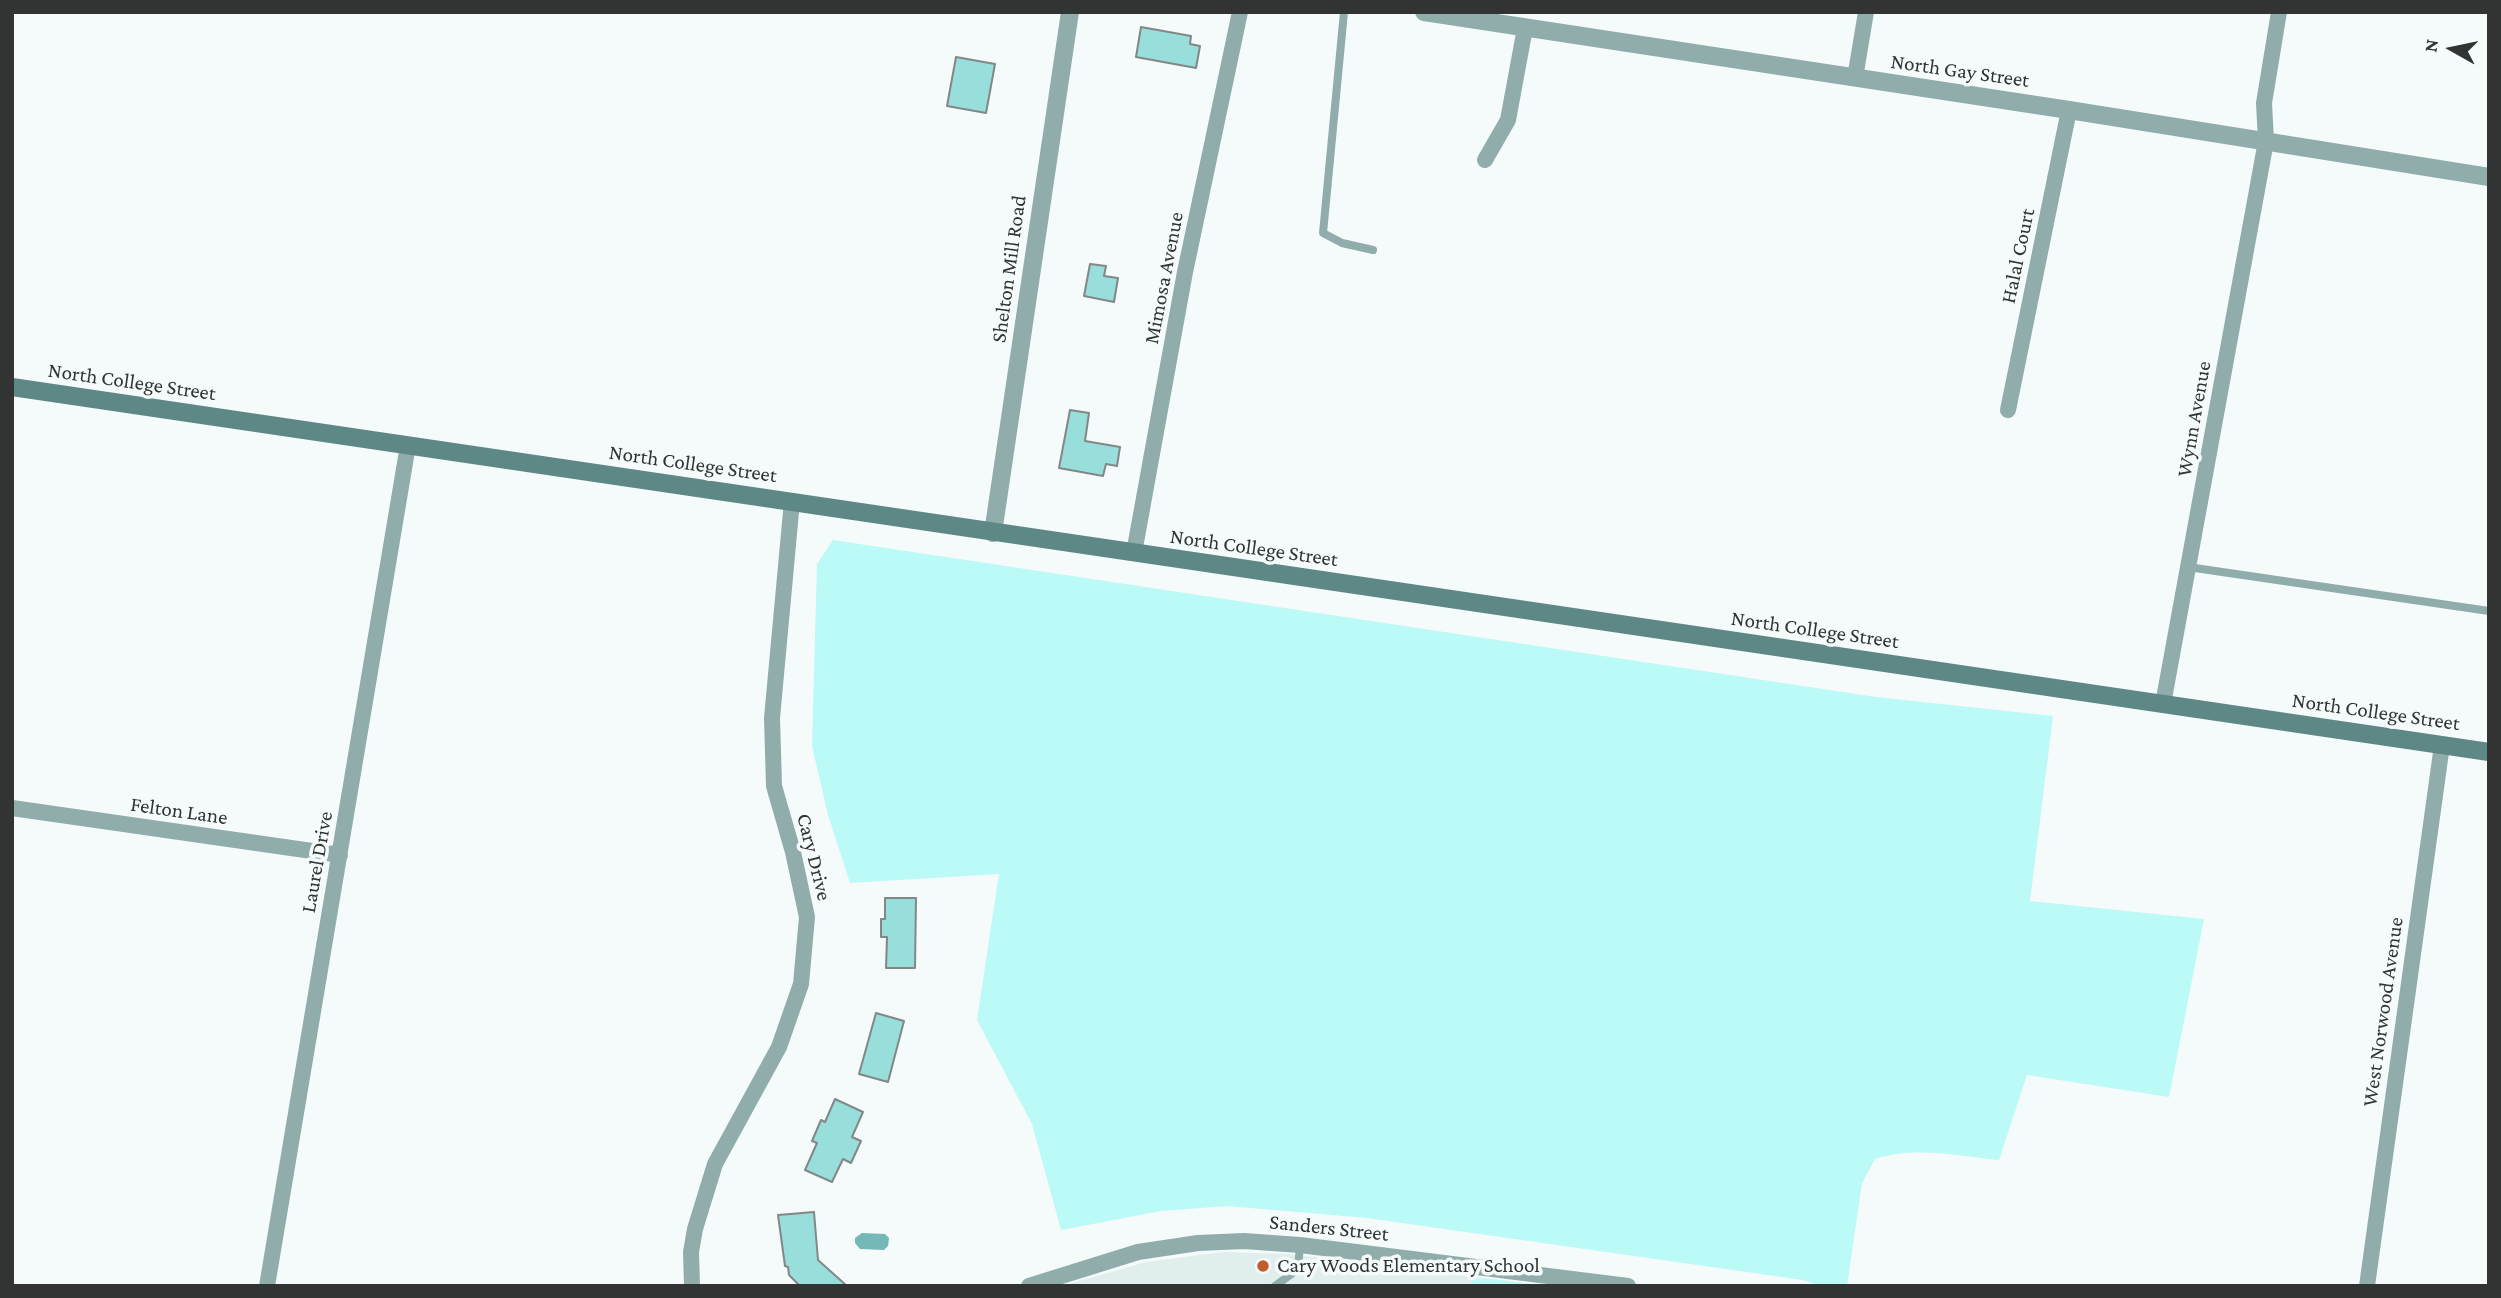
<!DOCTYPE html>
<style>
body{margin:0}
#map{position:relative;width:2501px;height:1298px;overflow:hidden;background:#f5fafa;font-family:"Crimson Pro",serif}
canvas{display:block}
.frame{position:absolute;inset:0;border:14px solid #323434;pointer-events:none}
.north{position:absolute;left:2417px;top:14px;width:70px;height:70px;-webkit-text-stroke:5px #f5fafa;paint-order:stroke;rotate:279deg;font-size:19px;font-weight:700;line-height:28px;text-align:center;color:#323434}
.north::after{content:'';display:block;margin:auto;width:24px;height:32px;background:#323434;clip-path:polygon(50% 0,100% 100%,50% 72%,0 100%)}
</style>
<div id="map">
<canvas width="2501" height="1298"></canvas>
<div class="frame"></div>
<div class="north">N</div>
</div>
<script>
const context = document.querySelector('canvas').getContext('2d');
context.lineJoin = 'round';
function fillPath(path, color) {
  context.fillStyle = color;
  context.fill(path, 'evenodd');
}
function stroke(path, color, width, dash) {
  context.strokeStyle = color;
  context.lineWidth = width;
  context.lineCap = dash ? 'butt' : 'round';
  context.setLineDash(dash || []);
  context.stroke(path);
}
function write(font, color, halo, rows, align = 'center') {
  context.font = font + ' "Crimson Pro",serif';
  context.lineWidth = 7;
  context.setLineDash([]);
  context.textBaseline = 'middle';
  context.strokeStyle = halo;
  context.fillStyle = color;
  for (const [text, x, y, turn = 0] of rows) {
    context.save();
    context.translate(x, y);
    context.rotate((+turn || 0) * Math.PI / 180);
    context.textAlign = isNaN(turn) ? turn : align;
    if (halo) context.strokeText(text, 0, 0);
    context.fillText(text, 0, 0);
    context.restore();
  }
}
fillPath(new Path2D(`
 M1222 1252 1289 1254 1550 1286H1062L1146 1262Z`), '#e0efee');
fillPath(new Path2D(`
 M833 540 1876 697 2053 716 2030 901 2204 919 2169 1097 2027 1075 1999 1160C1958 1156 1915 1146 1875 1159L1862 1183 1847 1286H1820L1803 1280 1367 1218 1227 1206 1161 1211 1061 1230 1032 1124 977 1020 999 874 850 883 828 815 812 746 817 564Z
 M1473 1279H1493L1542 1286H1471Z`), '#bbfaf7');
fillPath(new Path2D(`
 M862 1233 885 1234 889 1238 888 1246 884 1250 860 1249 855 1243V1238Z`), '#74b9b7');
const building = new Path2D(`
 M1141 27 1191 36 1190 44 1200 46 1196 68 1136 57Z
 M956 57 995 64 986 113 947 106Z
 M1090 264 1106 266 1104 276 1118 278 1114 302 1084 296Z
 M1070 410 1089 413 1085 441 1120 447 1117 466 1106 464 1103 476 1059 468Z
 M885 898H916L915 968H886L887 937H881V919H885Z
 M876 1013 904 1021 888 1082 859 1074Z
 M835 1099 863 1112 852 1137 861 1141 851 1163 843 1159 832 1182 805 1170 817 1143 812 1141 821 1120 825 1122Z
 M814 1212 818 1260 847 1286H800L789 1275 788 1267 785 1266 778 1215Z`);
fillPath(building, '#98dedb');
stroke(building, '#828787', 2);
stroke(new Path2D(`
 M1344 12 1323 233 1342 243 1373 250
 M2188 567 2489 611
 M1275 1286 1298 1269 1300 1245`), '#90adac', 8);
stroke(new Path2D(`
 M1855 78 1866 12
 M1485 160 1508 120 1525 28
 M2008 410 2069 110
 M1134 553 1185 272 1240 12
 M2163 704 2266 141 2264 103 2279 12
 M12 808 340 855
 M267 1286 408 445
 M692 1286 691 1252 695 1229 715 1164 779 1047 801 984 807 917 793 852 774 786 772 718 792 501
 M1029 1286 1138 1252 1198 1243 1244 1241 1300 1245 1628 1286
 M2367 1286 2442 745`), '#90adac', 16);
stroke(new Path2D(`
 M1424 12 2069 110 2489 177
 M993 533 1070 12`), '#90adac', 18);
stroke(new Path2D(`
 M12 387 2489 752`), '#5d8886', 18);
for (const [x, y, r, color] of [
 [1263,1266,7,"#c25c2e"]
]) {
  const dot = new Path2D();
  dot.arc(x, y, r, 0, 2 * Math.PI);
  context.fillStyle = color;
  context.fill(dot);
  stroke(dot, '#f5fafa', 2.5);
}
write('21px', '#323434', '#f5fafa', [
 ["North Gay Street",1960,71,8],
 ["Halal Court",2018,256,-78],
 ["Shelton Mill Road",1009,269,-82],
 ["Mimosa Avenue",1164,278,-79],
 ["North College Street",132,382,8],
 ["Wynn Avenue",2194,419,-80],
 ["North College Street",693,464,8],
 ["North College Street",1254,548,8],
 ["North College Street",1815,630,8],
 ["North College Street",2376,712,8],
 ["Felton Lane",179,811,8],
 ["Cary Drive",814,857,76],
 ["Laurel Drive",317,862,-80],
 ["West Norwood Avenue",2383,1012,-82],
 ["Sanders Street",1329,1228,6]
]);
write('21px', '#323434', '#f5fafa', [
 ["Cary Woods Elementary School",1277,1266]
], 'left');
</script>
